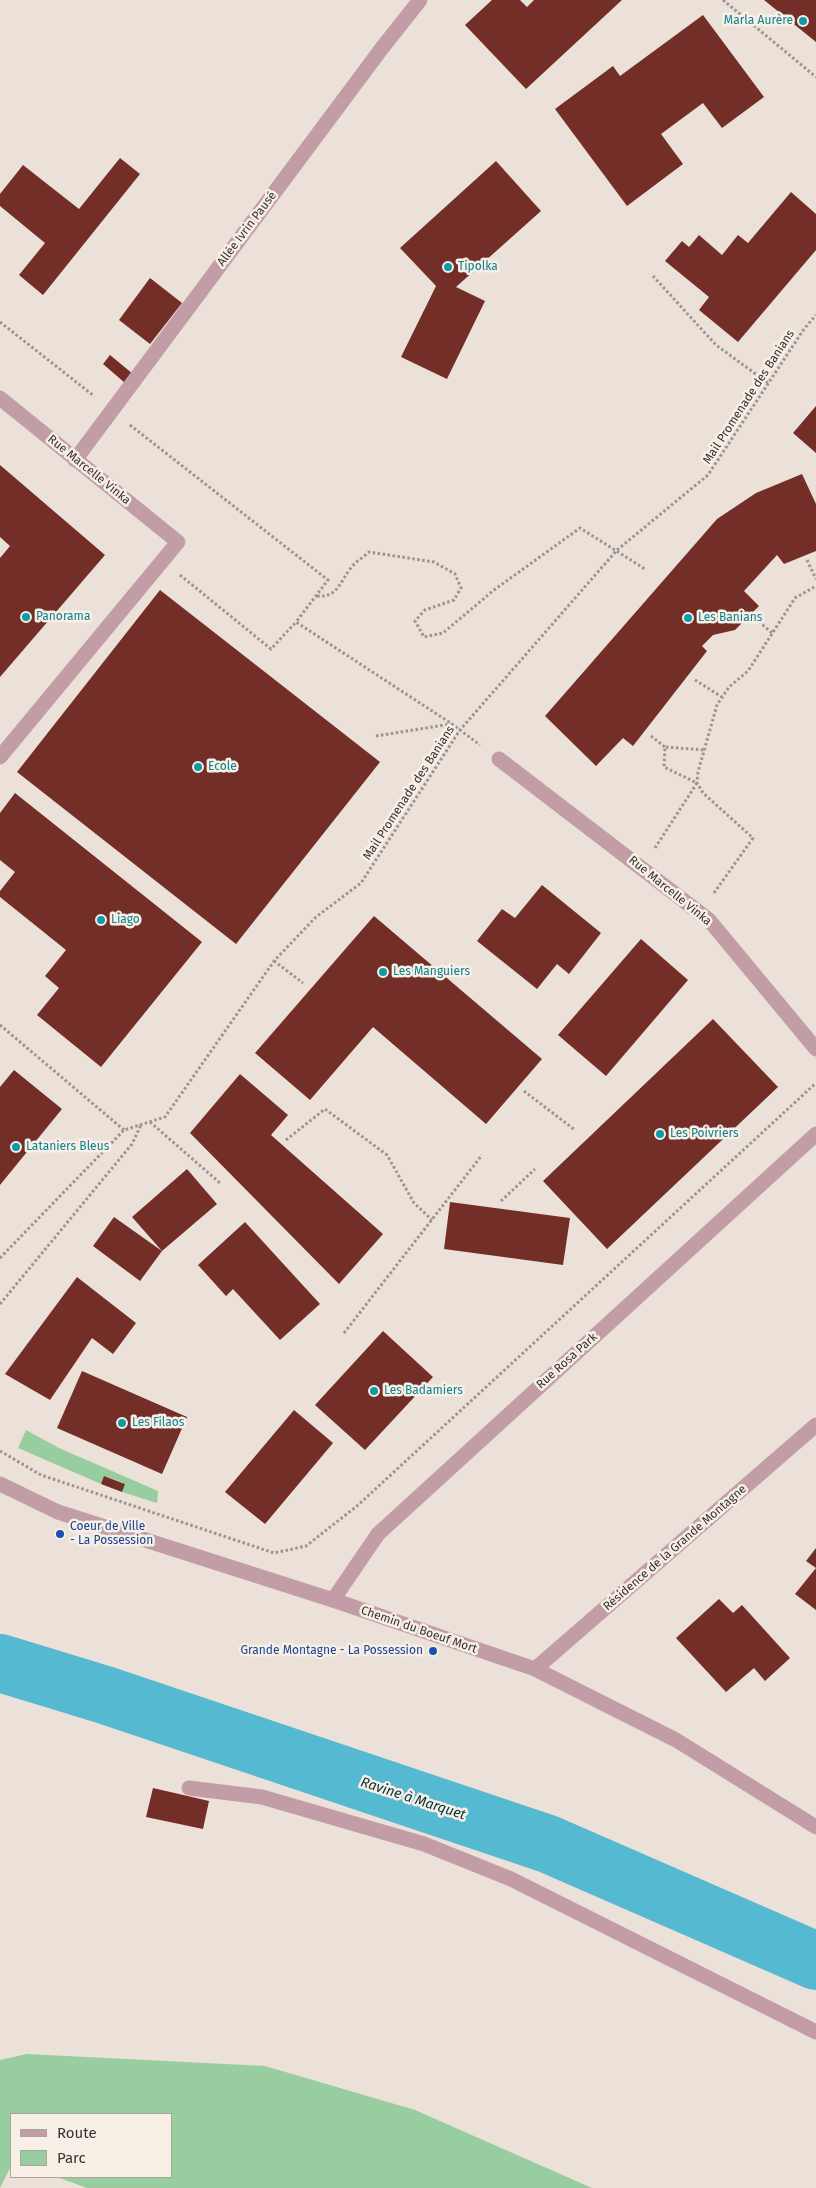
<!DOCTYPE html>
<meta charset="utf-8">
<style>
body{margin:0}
#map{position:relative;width:816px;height:2188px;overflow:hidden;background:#ebe1d9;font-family:"Fira Sans",sans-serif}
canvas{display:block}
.legend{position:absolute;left:10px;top:2113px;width:162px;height:65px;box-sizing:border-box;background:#f8efe6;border:1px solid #aaa49d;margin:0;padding:6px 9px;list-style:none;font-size:15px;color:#36332f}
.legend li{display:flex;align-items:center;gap:10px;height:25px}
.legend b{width:25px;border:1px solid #aaa49d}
</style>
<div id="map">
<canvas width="816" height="2188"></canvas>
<ul class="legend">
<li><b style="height:6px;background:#c29da6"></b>Route</li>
<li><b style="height:14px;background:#98ce9f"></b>Parc</li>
</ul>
</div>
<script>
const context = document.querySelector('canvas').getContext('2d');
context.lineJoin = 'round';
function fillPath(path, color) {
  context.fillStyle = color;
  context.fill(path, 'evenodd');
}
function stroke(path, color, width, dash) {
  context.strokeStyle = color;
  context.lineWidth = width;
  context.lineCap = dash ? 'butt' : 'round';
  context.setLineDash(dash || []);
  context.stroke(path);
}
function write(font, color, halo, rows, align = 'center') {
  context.font = font + ' "Fira Sans",sans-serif';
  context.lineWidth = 5;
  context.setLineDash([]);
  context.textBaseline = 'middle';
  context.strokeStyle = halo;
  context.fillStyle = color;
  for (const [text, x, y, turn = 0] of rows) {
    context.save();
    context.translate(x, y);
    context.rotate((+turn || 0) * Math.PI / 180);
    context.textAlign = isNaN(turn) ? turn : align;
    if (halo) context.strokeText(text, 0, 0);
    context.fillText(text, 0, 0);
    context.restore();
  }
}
fillPath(new Path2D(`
 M26 1430 59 1448 158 1491 157 1503 122 1492 124 1483 105 1476 101 1484 18 1448Z
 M27 2054 265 2066 415 2110 592 2188H87L57 2177H171V2114H11V2166L0 2188V2060Z`), '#98ce9f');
stroke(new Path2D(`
 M0 1663 105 1695 548 1844 816 1961`), '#54b9d1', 58);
fillPath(new Path2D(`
 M492 0H520L527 7 534 0H622L526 89 465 25Z
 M764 0H816V42Z
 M703 15 764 97 722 128 703 103 661 134 683 164 627 206 555 109 613 66 620 76Z
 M120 158 140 174 43 295 19 275 45 243 0 206V194L23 165 79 209Z
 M496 161 541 211 456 287 485 301 447 379 401 357 436 286 400 248Z
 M791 192 816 214V250L738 342 699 310 709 297 665 261 682 241 689 247 699 235 722 255 738 235 748 243Z
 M150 278 182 303 150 344 119 320Z
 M110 355 133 374 125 383 103 364Z
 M816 406V453L793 433Z
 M0 465 105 555 0 677V558L10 546 0 537Z
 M802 474 816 504V551L784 564 777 555 744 591 759 606 735 630 713 635 702 646 707 651 633 746 623 738 596 766 545 716 717 519 756 493Z
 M160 590 380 762 236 944 17 772Z
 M15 793 202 942 101 1067 37 1015 59 988 45 976 66 950 0 897V891L15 872 0 860V813Z
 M542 885 601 933 569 974 557 964 537 989 477 941 502 909 515 918Z
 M374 916 542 1059 486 1124 373 1027 310 1100 255 1053Z
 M641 939 688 980 606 1076 558 1035Z
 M713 1019 778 1087 607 1249 543 1181Z
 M14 1070 62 1109 0 1185V1087Z
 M240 1074 288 1115 271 1135 383 1234 339 1284 190 1133Z
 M187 1169 217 1204 162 1251 140 1281 93 1246 114 1217 162 1251 132 1217Z
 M450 1202 570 1218 563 1265 444 1249Z
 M245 1222 320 1304 280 1340 233 1289 226 1296 198 1265Z
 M77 1277 136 1323 113 1354 92 1338 50 1400 5 1374Z
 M383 1331 433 1377 365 1450 315 1405Z
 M82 1371 187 1417 162 1474 57 1428Z
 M294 1410 333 1443 265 1524 225 1492Z
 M104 1476 125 1484 122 1492 101 1484Z
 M816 1548V1610L795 1594 816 1568 806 1561Z
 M719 1599 733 1613 742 1605 790 1658 765 1681 754 1668 726 1692 676 1638Z
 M153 1788 209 1801 203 1829 146 1817Z`), '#732e27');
stroke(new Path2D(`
 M723 0 816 77
 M653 276 716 345 768 383
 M0 322 94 396
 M130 425 328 580 296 622 452 724 480 745
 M807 560 816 579
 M180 575 271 649 296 622
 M317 596C338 598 340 581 351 568 355 562 364 557 369 552L434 562 455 574 461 588 454 600 425 610 415 621 424 637 443 633 494 590 580 528 645 569
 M755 618 772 633
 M695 680 722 697
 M376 736 451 724
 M651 736 665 747
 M655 848 697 783 664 767 665 747 705 750
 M714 893 753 838 703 793 697 783 698 772 717 705 729 687 748 671 795 598 816 586
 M274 961 303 983
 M0 1025 124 1130
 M524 1091 575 1130
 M150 1122 220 1183
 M286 1140 325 1109 387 1155 414 1203 432 1220
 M501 1201 535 1169
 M0 1258 124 1130 165 1117 274 961 316 917 361 883 460 730 617 550 708 475 804 329 816 315
 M0 1304 132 1144 141 1125
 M344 1333 482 1155
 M0 1451 41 1475 274 1553 306 1546 357 1506 816 1083`), '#9b948e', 3, [2.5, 2.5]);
stroke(new Path2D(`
 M0 398 178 542 0 757
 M75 460 382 48 420 0
 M499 759 709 920 816 1049
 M0 1484 58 1512 333 1600 535 1669 676 1740 816 1827
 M333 1600 378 1534 816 1134
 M535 1669 816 1425
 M189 1788 262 1797 424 1844 511 1879 816 2032`), '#c29da6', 15);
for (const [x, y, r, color] of [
 [803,21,5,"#0f9aa8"],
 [448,267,5,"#0f9aa8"],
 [26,617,5,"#0f9aa8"],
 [688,618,5,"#0f9aa8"],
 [198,767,5,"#0f9aa8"],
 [101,920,5,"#0f9aa8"],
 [383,972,5,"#0f9aa8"],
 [660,1134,5,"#0f9aa8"],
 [16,1147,5,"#0f9aa8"],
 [374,1391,5,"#0f9aa8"],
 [122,1423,5,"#0f9aa8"],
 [60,1534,5,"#1a4fb4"],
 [433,1651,5,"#1a4fb4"]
]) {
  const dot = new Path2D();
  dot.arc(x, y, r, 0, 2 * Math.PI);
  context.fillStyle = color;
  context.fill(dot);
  stroke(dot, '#f8efe6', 2);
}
write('12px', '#0d838f', '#f8efe6', [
 ["Marla Aurère",793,21,"right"],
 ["Tipolka",458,267],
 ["Panorama",36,617],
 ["Les Banians",698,618],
 ["Ecole",208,767],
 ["Liago",111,920],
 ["Les Manguiers",393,972],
 ["Les Poivriers",670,1134],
 ["Lataniers Bleus",26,1147],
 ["Les Badamiers",384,1391],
 ["Les Filaos",132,1423]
], 'left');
write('12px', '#36332f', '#f8efe6', [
 ["Allée Ivrin Pausé",247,229,-53],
 ["Mail Promenade des Banians",749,397,-57],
 ["Rue Marcelle Vinka",89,470,39],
 ["Mail Promenade des Banians",409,793,-57],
 ["Rue Marcelle Vinka",670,891,39],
 ["Rue Rosa Park",567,1361,-42],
 ["Résidence de la Grande Montagne",675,1548,-41],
 ["Chemin du Boeuf Mort",419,1630,19]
]);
write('12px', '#164399', '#f8efe6', [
 ["Coeur de Ville",70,1527],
 ["- La Possession",70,1541],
 ["Grande Montagne - La Possession",423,1651,"right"]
], 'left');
write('italic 14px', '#02343e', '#f8efe6', [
 ["Ravine à Marquet",413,1799,18]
]);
</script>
